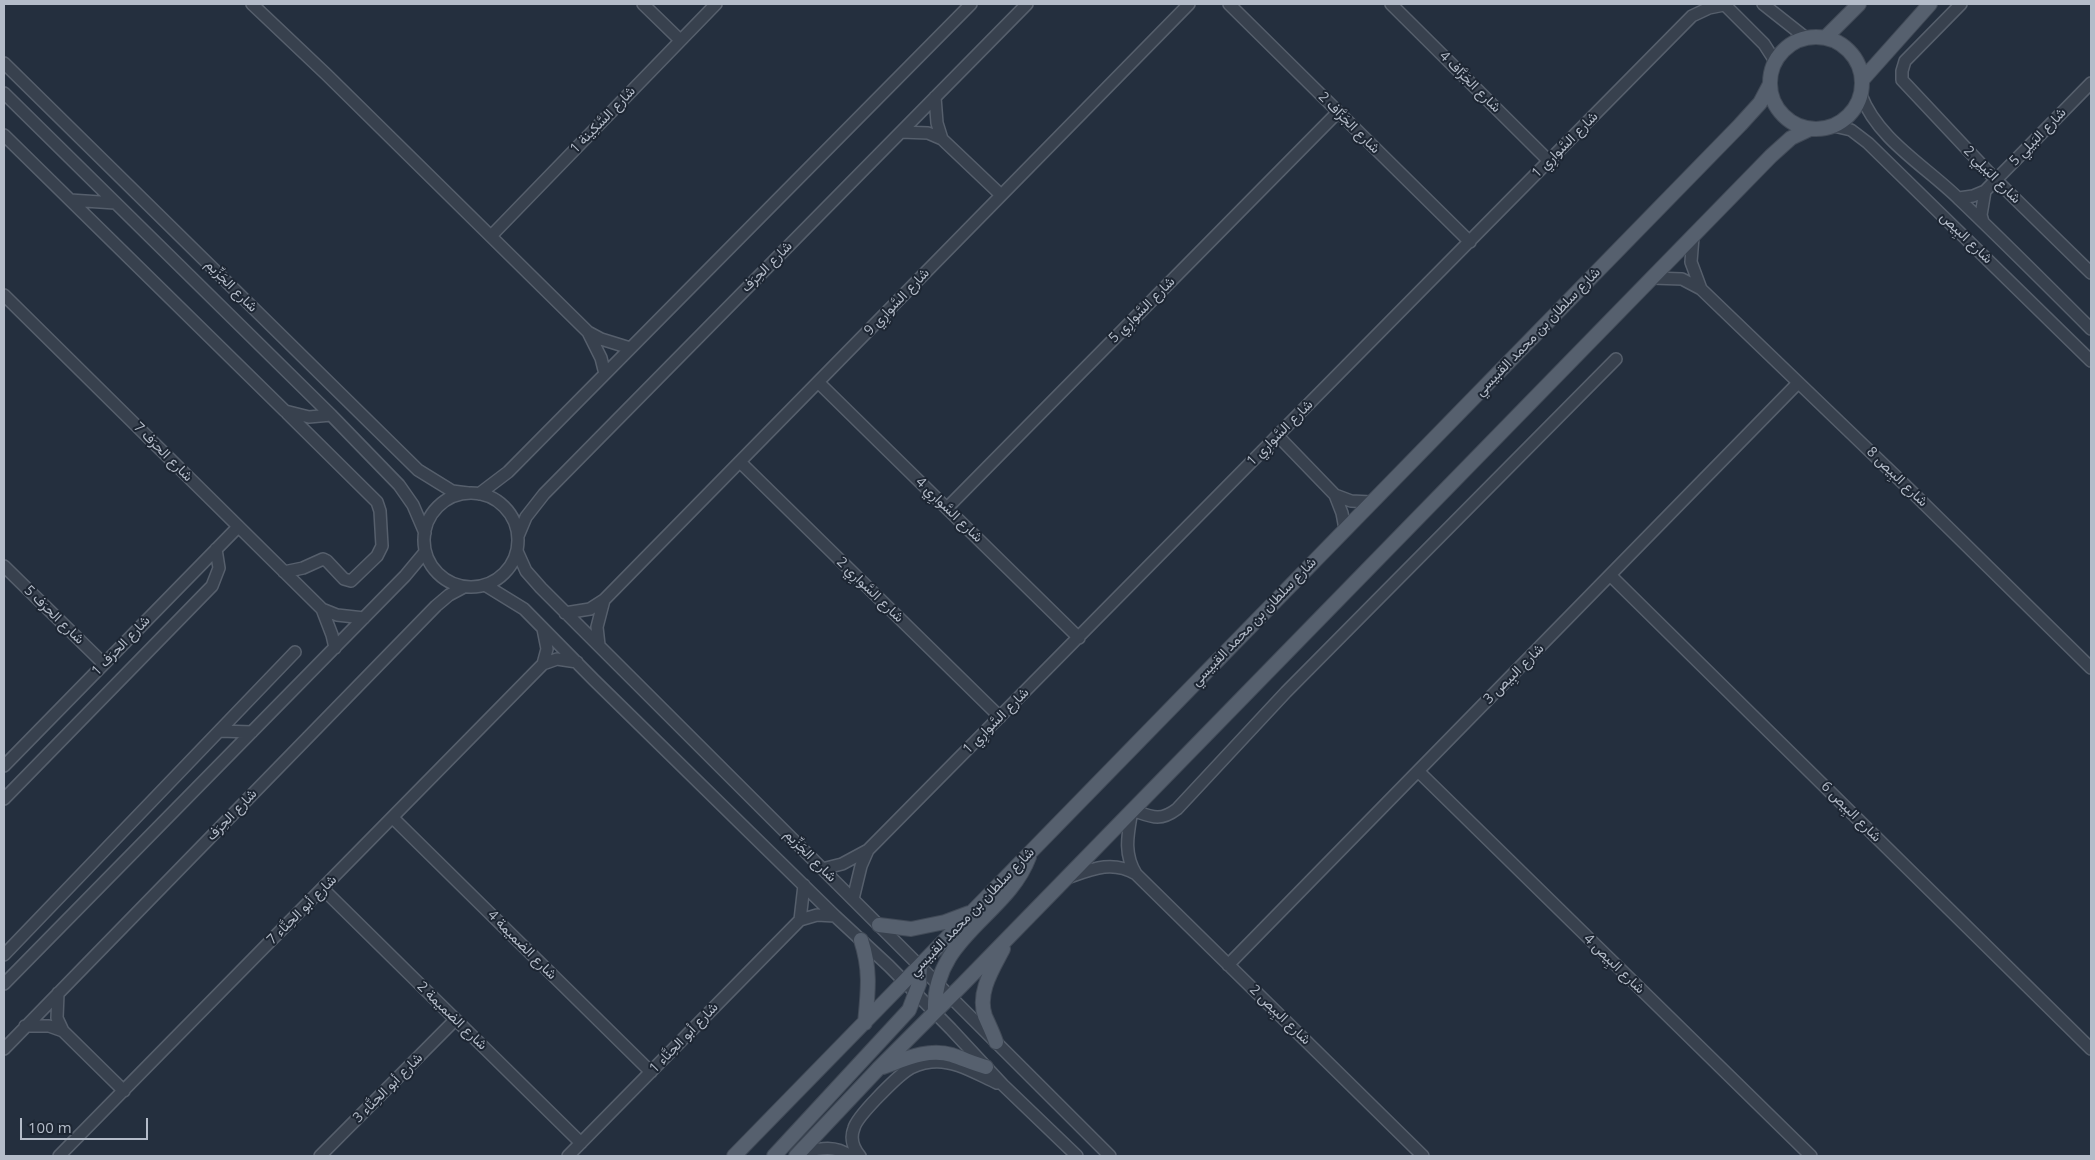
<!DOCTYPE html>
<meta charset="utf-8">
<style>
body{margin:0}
#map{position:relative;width:2095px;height:1160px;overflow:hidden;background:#242f3e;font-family:"Open Sans",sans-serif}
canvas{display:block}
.frame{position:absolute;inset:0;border:5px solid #b4bcc9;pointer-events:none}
.scale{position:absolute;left:20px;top:1118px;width:128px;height:22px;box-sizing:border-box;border:2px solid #b4bcc9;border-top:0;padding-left:6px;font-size:15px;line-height:18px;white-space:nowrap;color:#b4bcc9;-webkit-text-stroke:4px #1d2633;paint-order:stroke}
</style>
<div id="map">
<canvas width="2095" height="1160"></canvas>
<div class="frame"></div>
<div class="scale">100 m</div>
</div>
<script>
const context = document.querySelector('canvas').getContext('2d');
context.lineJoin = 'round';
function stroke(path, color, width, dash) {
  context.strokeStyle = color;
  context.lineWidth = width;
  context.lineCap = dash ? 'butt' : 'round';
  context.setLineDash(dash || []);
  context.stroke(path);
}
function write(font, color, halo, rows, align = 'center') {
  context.font = font + ' "Open Sans",Vazirmatn,sans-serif';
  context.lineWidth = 4;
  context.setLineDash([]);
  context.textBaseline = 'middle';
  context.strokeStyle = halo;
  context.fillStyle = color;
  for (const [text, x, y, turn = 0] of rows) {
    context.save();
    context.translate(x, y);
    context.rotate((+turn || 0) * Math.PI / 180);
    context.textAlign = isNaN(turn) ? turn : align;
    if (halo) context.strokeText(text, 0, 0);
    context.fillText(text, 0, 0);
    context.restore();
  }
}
const minor = new Path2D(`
 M252 4 327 75 588 332 601 339 630 348
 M643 4 680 40
 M1229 4 1470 242
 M1391 4 1549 161
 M1724 4 1764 44 1775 61
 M1763 4 1806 38
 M1961 4 1905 61 1902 71V80L1996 180 2091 273
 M4 63 418 470 452 491 468 493
 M4 93 331 415 399 485 413 505 425 533
 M1861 95C1878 140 1927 167 1960 200 2004 242 2048 286 2091 329
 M935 97 937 123 942 139
 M1834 126 1851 130 1868 143 2091 361
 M901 132 928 133 942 139 1001 195
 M4 135 285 411 309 417 331 415
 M1959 198 1973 196 1985 191 2091 83
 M70 200 115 203
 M1983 222 1981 215 1985 191
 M491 236 716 4
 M1693 237 1691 262 1701 289
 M1653 278 1682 279 1701 289 1907 487 2091 668
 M4 295 322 609 332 635 335 648
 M588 332 601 358 605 374
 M818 382 1079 638
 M1278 436 1335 495 1342 513 1345 529
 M740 462 1000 717
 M424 540a47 47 0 1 1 94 0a47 47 0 1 1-94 0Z
 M479 494 508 472 971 4
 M1335 495 1351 501 1371 502
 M947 508 1338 112
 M518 536 526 517 544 494 1027 4
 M517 551 526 571 541 588 1110 1156
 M4 566 104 664
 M284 572 303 568 323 559 327 561 344 579 351 581 377 556 382 546 380 511 377 502 287 413
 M1611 576 2091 1049
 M485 585 524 609 594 680 835 916 889 966 951 1029 1003 1085 1077 1156
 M322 609 337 615 364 618
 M565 613 590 609 604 600 1189 4
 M543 629 547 649 543 664
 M599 645 597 627 604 600
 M220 731 252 732
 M4 766 238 527
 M1418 771 1811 1156
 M4 799 212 586 219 568 216 549
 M393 818 651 1072
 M822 869 842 864 868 850 1692 16 1709 8 1724 5
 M1067 878C1092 869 1112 860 1136 874
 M323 889 581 1143
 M853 899 861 866 868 850
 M800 920 804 885
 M4 955 295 652
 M1228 965 1798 383
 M4 984 405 576 425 552
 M58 993 57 1018 63 1031 124 1091
 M25 1026H49L63 1031
 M4 1049 436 606 449 595 464 587
 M799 1153C818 1149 834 1144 850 1156
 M59 1156 543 664 557 659 577 662
 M320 1156 455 1020
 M568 1156 800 920 817 915 835 916
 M860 1156C853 1148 850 1138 854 1128 857 1116 895 1079 906 1071 913 1066 922 1063 931 1062 954 1059 977 1074 997 1083
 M1423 1156 1136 874C1123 853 1128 834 1132 810 1152 817 1160 822 1177 809L1286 692 1616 359`);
const major = new Path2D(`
 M1770 83a46 46 0 1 1 92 0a46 46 0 1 1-92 0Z
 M1826 37 1859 4
 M1863 79 1930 4
 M879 925 911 929 945 922 969 913
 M861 940C871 970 868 992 865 1023
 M935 1012C932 937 1007 916 1029 857
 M996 1042C993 1033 989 1025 985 1016 977 993 992 970 1003 949
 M883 1067C905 1059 928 1048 952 1055 964 1059 975 1064 986 1067
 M734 1156 1740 125 1760 103 1770 84
 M774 1156 909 1010 919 984 920 966
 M796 1156 878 1069 961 986 1771 156 1791 138 1810 129`);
stroke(minor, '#565f6c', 14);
stroke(major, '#414a57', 16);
stroke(minor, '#38414e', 11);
stroke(major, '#56606e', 14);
write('14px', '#b4bcc9', '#1d2633', [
 ["شارع الجَزَّاف 4",1470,82,45],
 ["شارع السَّكِينة 1",603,120,-46],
 ["شارع الجَزَّاف 2",1349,123,45],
 ["شارع البَيلِي 5",2038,137,-46],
 ["شارع السَّوارِي 1",1565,145,-45],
 ["شارع البَيلِي 2",1992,175,45],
 ["شارع البِيص",1966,238,44],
 ["شارع الحِرَف",767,267,-45],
 ["شارع الجَزِّيم",231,286,45],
 ["شارع السَّوارِي 9",897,302,-46],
 ["شارع السَّوارِي 5",1142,310,-45],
 ["شارع سلطان بن محمد القبيسي",1538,332,-46],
 ["شارع السَّوارِي 1",1280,433,-45],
 ["شارع الحرَف 7",163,452,45],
 ["شارع البِيص 8",1897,477,44],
 ["شارع السَّوارِي 4",949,510,44],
 ["شارع السَّوارِي 2",870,590,44],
 ["شارع الحرَف 5",54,615,44],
 ["شارع سلطان بن محمد القبيسي",1254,622,-46],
 ["شارع الحرَف 1",121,646,-46],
 ["شارع البِيص 3",1514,674,-45],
 ["شارع السَّوارِي 1",996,721,-45],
 ["شارع البِيص 6",1851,812,45],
 ["شارع الحِرَف",232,815,-46],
 ["شارع الجَزِّيم",810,856,45],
 ["شارع أبو الحِنَّاء 7",302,910,-45],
 ["شارع سلطان بن محمد القبيسي",972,912,-46],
 ["شارع الضميمة 4",522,945,45],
 ["شارع البِيص 4",1614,964,44],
 ["شارع البِيص 2",1280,1015,44],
 ["شارع الضميمة 2",452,1016,44],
 ["شارع أبو الحِنَّاء 1",684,1038,-46],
 ["شارع أبو الحِنَّاء 3",388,1088,-45]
]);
</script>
